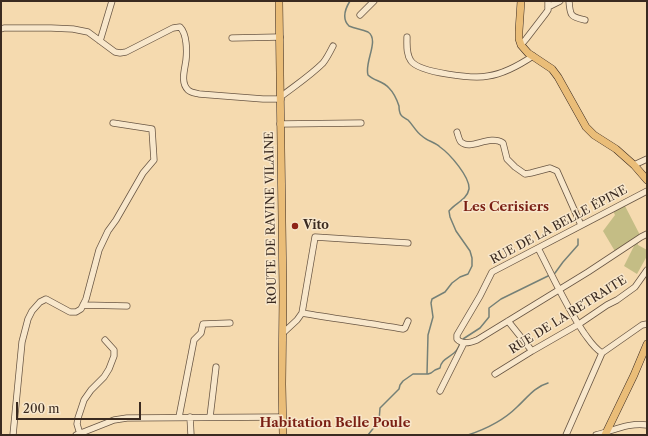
<!DOCTYPE html>
<meta charset="utf-8">
<style>
body{margin:0}
#map{position:relative;width:648px;height:436px;overflow:hidden;background:#f5daaf;font-family:"Libre Caslon Text",serif}
canvas{display:block}
.frame{position:absolute;inset:0;border:2px solid #3a2a20;pointer-events:none}
.scale{position:absolute;left:16px;top:402px;width:125px;height:18px;box-sizing:border-box;border:2px solid #3a2a20;border-top:0;padding-left:5px;font-size:12px;line-height:14px;white-space:nowrap;color:#3a2a20;-webkit-text-stroke:3px #f8e7cb;paint-order:stroke}
</style>
<div id="map">
<canvas width="648" height="436"></canvas>
<div class="frame"></div>
<div class="scale">200 m</div>
</div>
<script>
const context = document.querySelector('canvas').getContext('2d');
context.lineJoin = 'round';
function fillPath(path, color) {
  context.fillStyle = color;
  context.fill(path, 'evenodd');
}
function stroke(path, color, width, dash) {
  context.strokeStyle = color;
  context.lineWidth = width;
  context.lineCap = dash ? 'butt' : 'round';
  context.setLineDash(dash || []);
  context.stroke(path);
}
function write(font, color, halo, rows, align = 'center') {
  context.font = font + ' "Libre Caslon Text",serif';
  context.lineWidth = 3;
  context.setLineDash([]);
  context.textBaseline = 'middle';
  context.strokeStyle = halo;
  context.fillStyle = color;
  for (const [text, x, y, turn = 0] of rows) {
    context.save();
    context.translate(x, y);
    context.rotate((+turn || 0) * Math.PI / 180);
    context.textAlign = isNaN(turn) ? turn : align;
    if (halo) context.strokeText(text, 0, 0);
    context.fillText(text, 0, 0);
    context.restore();
  }
}
fillPath(new Path2D(`
 M625 206 641 237 637 239 638 245 647 250V256L637 274 624 266 634 246 630 244 616 253 603 231 615 215 613 211Z`), '#c4bd85');
stroke(new Path2D(`
 M350 1C345 9 342 19 349 26 356 29 361 29 368 32 380 40 364 62 368 75 374 81 383 81 389 88 393 92 397 100 399 106 399 109 399 112 401 115 402 117 405 118 408 120 413 125 416 132 422 136 427 141 435 142 440 147 450 154 470 177 469 189 467 200 455 203 449 211L450 217 456 231 470 251 472 258V266L468 274 460 277 452 283 445 292 432 299 431 303 433 317 428 335 427 374H413L403 381 400 385 399 389 380 408 379 421 368 435
 M554 274 555 273 563 262 578 245V239
 M463 339 480 328 489 317V308L501 299 550 275
 M428 374 431 373 435 370 440 368C441 360 448 358 454 353 457 351 458 348 460 344
 M468 435C486 429 503 421 517 407 527 398 534 387 548 383`), '#758077', 1.5);
const minor = new Path2D(`
 M569 1C570 15 570 17 585 20
 M548 7 560 1
 M360 15 374 1
 M1 29 4 28H51L73 29 88 32 115 52 120 53 126 52 173 28 180 27C187 34 187 51 186 60 185 69 180 82 188 90 191 93 196 93 199 94L263 99H281
 M407 37C407 45 406 54 411 61 420 73 474 79 488 76 503 74 521 64 533 56
 M232 38 280 37
 M100 41 112 1
 M521 45 526 39 546 13 548 10V1
 M281 95H283C296 85 311 75 323 63 327 58 330 52 333 46
 M280 124 361 123
 M457 132C458 135 459 140 461 142 471 151 489 134 503 143L507 159 515 167 525 174 531 173 550 168 557 171 581 225
 M634 165 647 159
 M647 191 492 272 480 296 457 335V339C462 345 470 343 477 340L588 272 641 237 647 234
 M538 248C553 277 566 306 584 333 590 341 593 347 602 353
 M83 305 127 306
 M302 313C336 319 370 323 403 329L405 328 408 321
 M508 321 532 351
 M283 333 297 320 302 313 315 237 408 243
 M602 353 642 325 647 324
 M495 374 532 351 579 324 607 305 617 300 635 287 647 270
 M440 391 464 343
 M179 417 194 340 201 333 203 324 230 323
 M190 417 191 435
 M210 417 216 367
 M80 434 77 424 78 418 84 400 91 390 104 377 109 369 114 356V350L105 340
 M13 435 22 342 28 319 32 311 40 302 46 299 70 312H76L81 309 86 299 99 250 108 231 116 220 143 173 154 160 152 129 113 123
 M76 435 114 420 127 418 282 417
 M566 435 602 353
 M596 435C612 431 630 422 647 425`);
const major = new Path2D(`
 M279 1 283 294 282 384 283 435
 M521 1 519 31V39L521 45 528 53 552 69 558 77 586 127 594 135 616 149 634 165 647 180
 M605 435 634 375 647 344`);
stroke(minor, '#695644', 7);
stroke(major, '#3a2a20', 8);
stroke(minor, '#f8e7cb', 5.5);
stroke(major, '#eabd78', 7);
for (const [x, y, r, color] of [
 [295,226,4,"#8f2418"]
]) {
  const dot = new Path2D();
  dot.arc(x, y, r, 0, 2 * Math.PI);
  context.fillStyle = color;
  context.fill(dot);
  stroke(dot, '#f8e7cb', 1.5);
}
write('12px', '#3a2a20', '#f8e7cb', [
 ["ROUTE DE RAVINE VILAINE",271,218,-91],
 ["RUE DE LA BELLE ÉPINE",559,225,-28],
 ["RUE DE LA RETRAITE",568,315,-32]
]);
write('bold 12px', '#3a2a20', '#f8e7cb', [
 ["Vito",303,226]
], 'left');
write('bold 13px', '#7a1f14', '#f8e7cb', [
 ["Les Cerisiers",506,207],
 ["Habitation Belle Poule",335,423]
]);
</script>
